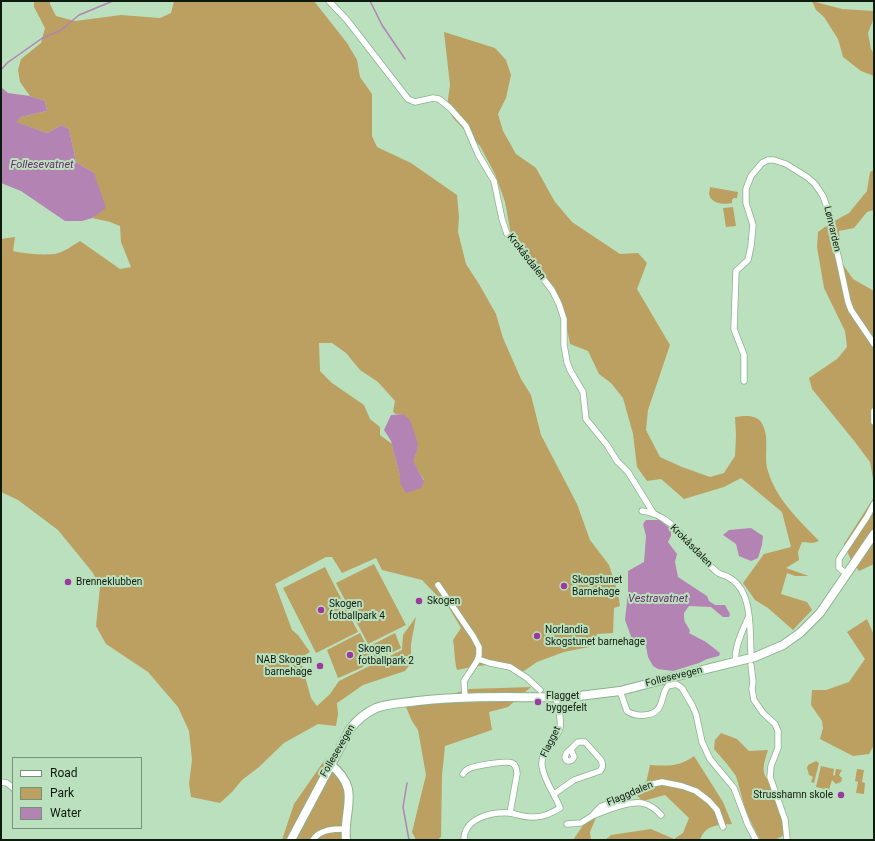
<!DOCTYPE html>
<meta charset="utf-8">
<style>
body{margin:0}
#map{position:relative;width:875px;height:841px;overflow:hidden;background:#bbe0bd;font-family:Roboto,sans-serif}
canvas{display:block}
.frame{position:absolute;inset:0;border:2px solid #0d1a0e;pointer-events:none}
.legend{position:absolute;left:12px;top:757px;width:130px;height:72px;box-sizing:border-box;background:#bbe0bd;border:1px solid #759177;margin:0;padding:5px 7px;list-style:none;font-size:12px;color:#0d1a0e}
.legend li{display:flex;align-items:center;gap:8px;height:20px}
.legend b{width:20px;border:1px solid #759177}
</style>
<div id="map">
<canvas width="875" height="841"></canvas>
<div class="frame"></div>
<ul class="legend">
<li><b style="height:5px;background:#fff"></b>Road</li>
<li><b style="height:11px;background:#bca062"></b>Park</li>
<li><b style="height:11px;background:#b383b4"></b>Water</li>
</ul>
</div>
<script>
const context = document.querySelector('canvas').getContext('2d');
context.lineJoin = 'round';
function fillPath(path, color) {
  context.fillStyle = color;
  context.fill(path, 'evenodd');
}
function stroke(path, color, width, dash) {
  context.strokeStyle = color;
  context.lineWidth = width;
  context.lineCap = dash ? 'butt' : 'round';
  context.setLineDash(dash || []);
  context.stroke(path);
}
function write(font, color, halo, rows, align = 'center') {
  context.font = font + ' Roboto,sans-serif';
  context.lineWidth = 4;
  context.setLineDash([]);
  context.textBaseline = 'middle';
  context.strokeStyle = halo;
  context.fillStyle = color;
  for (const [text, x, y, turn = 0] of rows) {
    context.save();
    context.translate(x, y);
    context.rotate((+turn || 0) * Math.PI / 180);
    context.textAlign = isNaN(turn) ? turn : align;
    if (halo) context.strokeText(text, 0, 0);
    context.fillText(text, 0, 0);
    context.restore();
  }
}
fillPath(new Path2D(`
 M34 1H50V4L56 16 75 21 121 15 160 18 171 13 174 1H314L347 43 357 60 360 77 372 94V136L377 147 411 163 457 195 459 217 458 232 466 264 479 284 496 314 503 338 521 379 531 395 541 435 577 504 590 540 609 565 618 593 620 606 614 608 613 633 597 634 594 646 564 652 537 662 521 673C495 661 484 665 457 670 454 659 455 651 453 640L461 628 449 608 422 580 382 570 376 558 342 573 332 557H326L275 584 292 630 298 635 310 652 300 658 311 698 317 706 330 694 339 681 402 650 403 635 416 617 411 644V663L405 671 363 685 343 699 337 703 338 714 336 726 318 724 284 743 259 767 242 780 232 792 220 803 191 797 189 784 192 760 189 731 178 707 148 672 106 644 96 626 100 587 93 573 58 530 18 500 1 492V239L15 237 13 251C26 254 42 255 55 254 64 252 72 246 80 241L120 269 131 267 121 242 120 226 110 222 92 218 94 217V173L76 162 69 129 62 125 47 133 15 122 21 117 47 111 45 101 30 96 20 82 18 70 21 59 41 43 45 28 34 7ZM319 343H332L346 353 360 370 378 382 395 401 393 412 396 414H403L416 454 412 461 424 480 400 483V476L392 444 380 435V427L370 419 364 405 332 383 320 371Z
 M812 1 842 9 874 11V18L868 33 871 49 874 54V76L861 71 843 57 838 39 824 17 816 10Z
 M444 32 495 48 506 60 511 75 506 98 498 114 503 131 516 154 536 168 555 202 572 222 620 254 638 253 647 263 637 289 670 345 648 410 646 430 660 457 682 467 710 477 724 473 735 456 736 435 735 417C744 416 755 414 761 422 771 437 763 456 768 471 776 499 799 520 819 541L813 543 802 542 798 552 799 560 786 568 809 576H795L787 573 781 594 807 602 812 610 793 630 768 608 755 600 743 583 764 554 791 547 782 512 741 478 724 487 684 499 661 479 647 481 637 467 633 434 623 398 611 383 599 374 588 351 570 344 562 304 555 289 511 235 505 202 495 174 480 146 453 118 447 106 450 85Z
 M874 170V210L867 212 854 228 839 231 841 262 853 279 874 291V484L870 462 855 442 812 389 809 378 837 359 847 347 845 331 824 288 817 247 818 232 829 224 849 213 867 191 870 172Z
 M710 187 738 192 737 198H734L732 200V203C725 205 711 204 709 194 709 192 710 190 710 187Z
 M733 207 736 226 726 227 723 208Z
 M874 497V564L859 571 851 560 844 544Z
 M374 564 406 625 368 644 336 583Z
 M325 567 358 632 316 653 283 588Z
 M867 619 874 635V745L869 754 853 756 820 739 823 728 822 721 811 705 812 690H826L849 682 865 659 847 632Z
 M360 633 374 660 361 668 338 678 327 650Z
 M395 633 401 648 375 661 368 647Z
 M531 687 508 707 489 712 492 730 445 746 442 776 441 837 437 840H416L412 832 426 775 418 730 412 721 403 700 423 703 469 689Z
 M721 733 737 739 749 751 768 750C765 760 760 772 768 780L785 823 786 834 775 840H760L746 812 736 776 727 764 714 749 715 740Z
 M694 756 723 802 732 824C718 825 705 825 700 840H605L611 835 651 829 674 839 683 833 689 818 665 795 643 801 633 792 645 788 650 765C668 766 679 767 694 756Z
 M326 758 350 789 346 840H282L294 804Z
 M816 761 819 763 814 783 811 782 813 777 809 775 807 768 808 765Z
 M821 766 834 769 833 776 836 774H835L836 769 842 770 839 775 842 778 841 782 836 784 832 780 829 790 816 787Z
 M857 769 864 770 862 782 865 783 864 794 856 793 858 782 855 781Z
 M596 818 590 832 591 840H573L584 824Z`), '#bca062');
fillPath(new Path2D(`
 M1 87 8 93 30 96 45 101 47 111 21 117 16 122 47 133 62 125 69 129 76 162 94 173 106 208 92 218 82 221H65L21 191 1 183Z
 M403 414 410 420 418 444 416 454 413 461 424 481 421 488 406 493 400 483V476L391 441 384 430 391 415Z
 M646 520H659L671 529V536L668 542 677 554 675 562 678 577 707 596 709 601 715 605H725L730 614 729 617H723L711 607 689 606 684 613C684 626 686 621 690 631L689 633 706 642 720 653 719 656 707 659 699 663 673 671 658 669 653 666 648 657 646 646 632 639 625 620 628 592V571L644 562 646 536 643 524Z
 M751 528 763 536 762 545 758 558 751 561 739 556 736 544 723 535 729 530Z`), '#b383b4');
stroke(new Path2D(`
 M370 1 382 25 405 59
 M1 70 7 63 41 39 61 30 79 15 113 1
 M407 783 403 807 409 840`), '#b383b4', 1.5);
const minor = new Path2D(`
 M329 1 347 20 408 99 415 102 433 98 439 99 450 108 466 126 478 154 494 181 502 219 507 234 521 248 531 263 552 290 559 304 564 319V345L567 362 570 370 583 392 586 419 607 445 617 461 628 472 654 514
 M744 381V355L734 329 736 271 748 260 751 246 753 225 746 203V189L751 176 762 163 768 160H774L786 164 807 177 815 184 823 196 828 210 848 302 851 310 874 344
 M874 411V422
 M642 511C675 514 694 554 717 572 720 575 725 575 728 577 736 581 741 588 744 595 751 611 750 636 751 653
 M847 574 839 568V559L867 517 874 504
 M438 585 473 636 479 647V655L477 661 464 681 465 698
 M478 659 490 663 510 667 527 678 540 690
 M736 662C733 650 743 629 748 618
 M751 665 753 682 752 689 754 700 763 713 775 724 778 731V748L771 766 770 777 785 820 787 840
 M620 691 627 711C633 715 638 716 645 715 666 713 659 696 668 686L676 684 682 688 692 705 696 714 702 742 710 759 734 788 748 825 756 840
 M570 750 572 752 574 757C572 761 570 762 566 760L565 757 567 752Z
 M463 774C464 772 466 770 468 769 474 766 506 760 512 763 516 765 517 770 517 774L510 813
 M1 782 7 783 13 788
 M554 794 574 780 600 771C603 768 603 764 601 760L585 742H578L570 750
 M592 816C604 811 630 801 642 803 649 804 657 810 661 815
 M567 824 581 823 592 816 600 807 624 797 648 785 662 782 682 786 696 791 709 801 717 810 723 827
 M313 840C320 829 334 829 346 829
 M464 840C464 818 491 812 509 813 518 814 525 818 534 817 544 817 551 813 560 808 555 794 544 781 542 766 540 750 556 741 560 728 562 717 557 707 556 697`);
const secondary = new Path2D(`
 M330 764C362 790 343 807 346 840
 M291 840 350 729C357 720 365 713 376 708 389 703 404 703 418 701 469 695 520 698 571 697L620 691 670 678 755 657 783 645 800 633 820 613 874 534`);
stroke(minor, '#8db18f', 7);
stroke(secondary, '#8db18f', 10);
stroke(minor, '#fff', 5.5);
stroke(secondary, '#fff', 8);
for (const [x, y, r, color] of [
 [68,582,4,"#9c39a0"],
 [564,586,4,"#9c39a0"],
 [419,601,4,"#9c39a0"],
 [321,610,4,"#9c39a0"],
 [537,636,4,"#9c39a0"],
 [350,655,4,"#9c39a0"],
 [320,666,4,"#9c39a0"],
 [538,702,4,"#9c39a0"],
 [841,795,4,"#9c39a0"]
]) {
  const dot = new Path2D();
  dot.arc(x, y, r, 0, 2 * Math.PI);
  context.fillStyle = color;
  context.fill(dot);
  stroke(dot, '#bbe0bd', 1.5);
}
write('10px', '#0d1a0e', '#bbe0bd', [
 ["Lønvarden",832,229,77],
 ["Krokåsdalen",526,257,52],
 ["Krokåsdalen",691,546,45],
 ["Follesevegen",674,677,-14],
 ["Flagget",551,742,-64],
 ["Follesevegen",338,751,-60],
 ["Flaggdalen",630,794,-23]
]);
write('10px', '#0d1a0e', '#bbe0bd', [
 ["Skogstunet",572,580],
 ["Barnehage",572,592],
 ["Brenneklubben",76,582],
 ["Skogen",427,601],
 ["Skogen",329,604],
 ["fotballpark 4",329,616],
 ["Norlandia",545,630],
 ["Skogstunet barnehage",545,642],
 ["Skogen",358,649],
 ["fotballpark 2",358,661],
 ["NAB Skogen",312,660,"right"],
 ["barnehage",312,672,"right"],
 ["Flagget",546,696],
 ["byggefelt",546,708],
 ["Strusshamn skole",833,795,"right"]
], 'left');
write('italic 11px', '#692d6b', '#bbe0bd', [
 ["Follesevatnet",42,165],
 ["Vestravatnet",658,599]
]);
</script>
